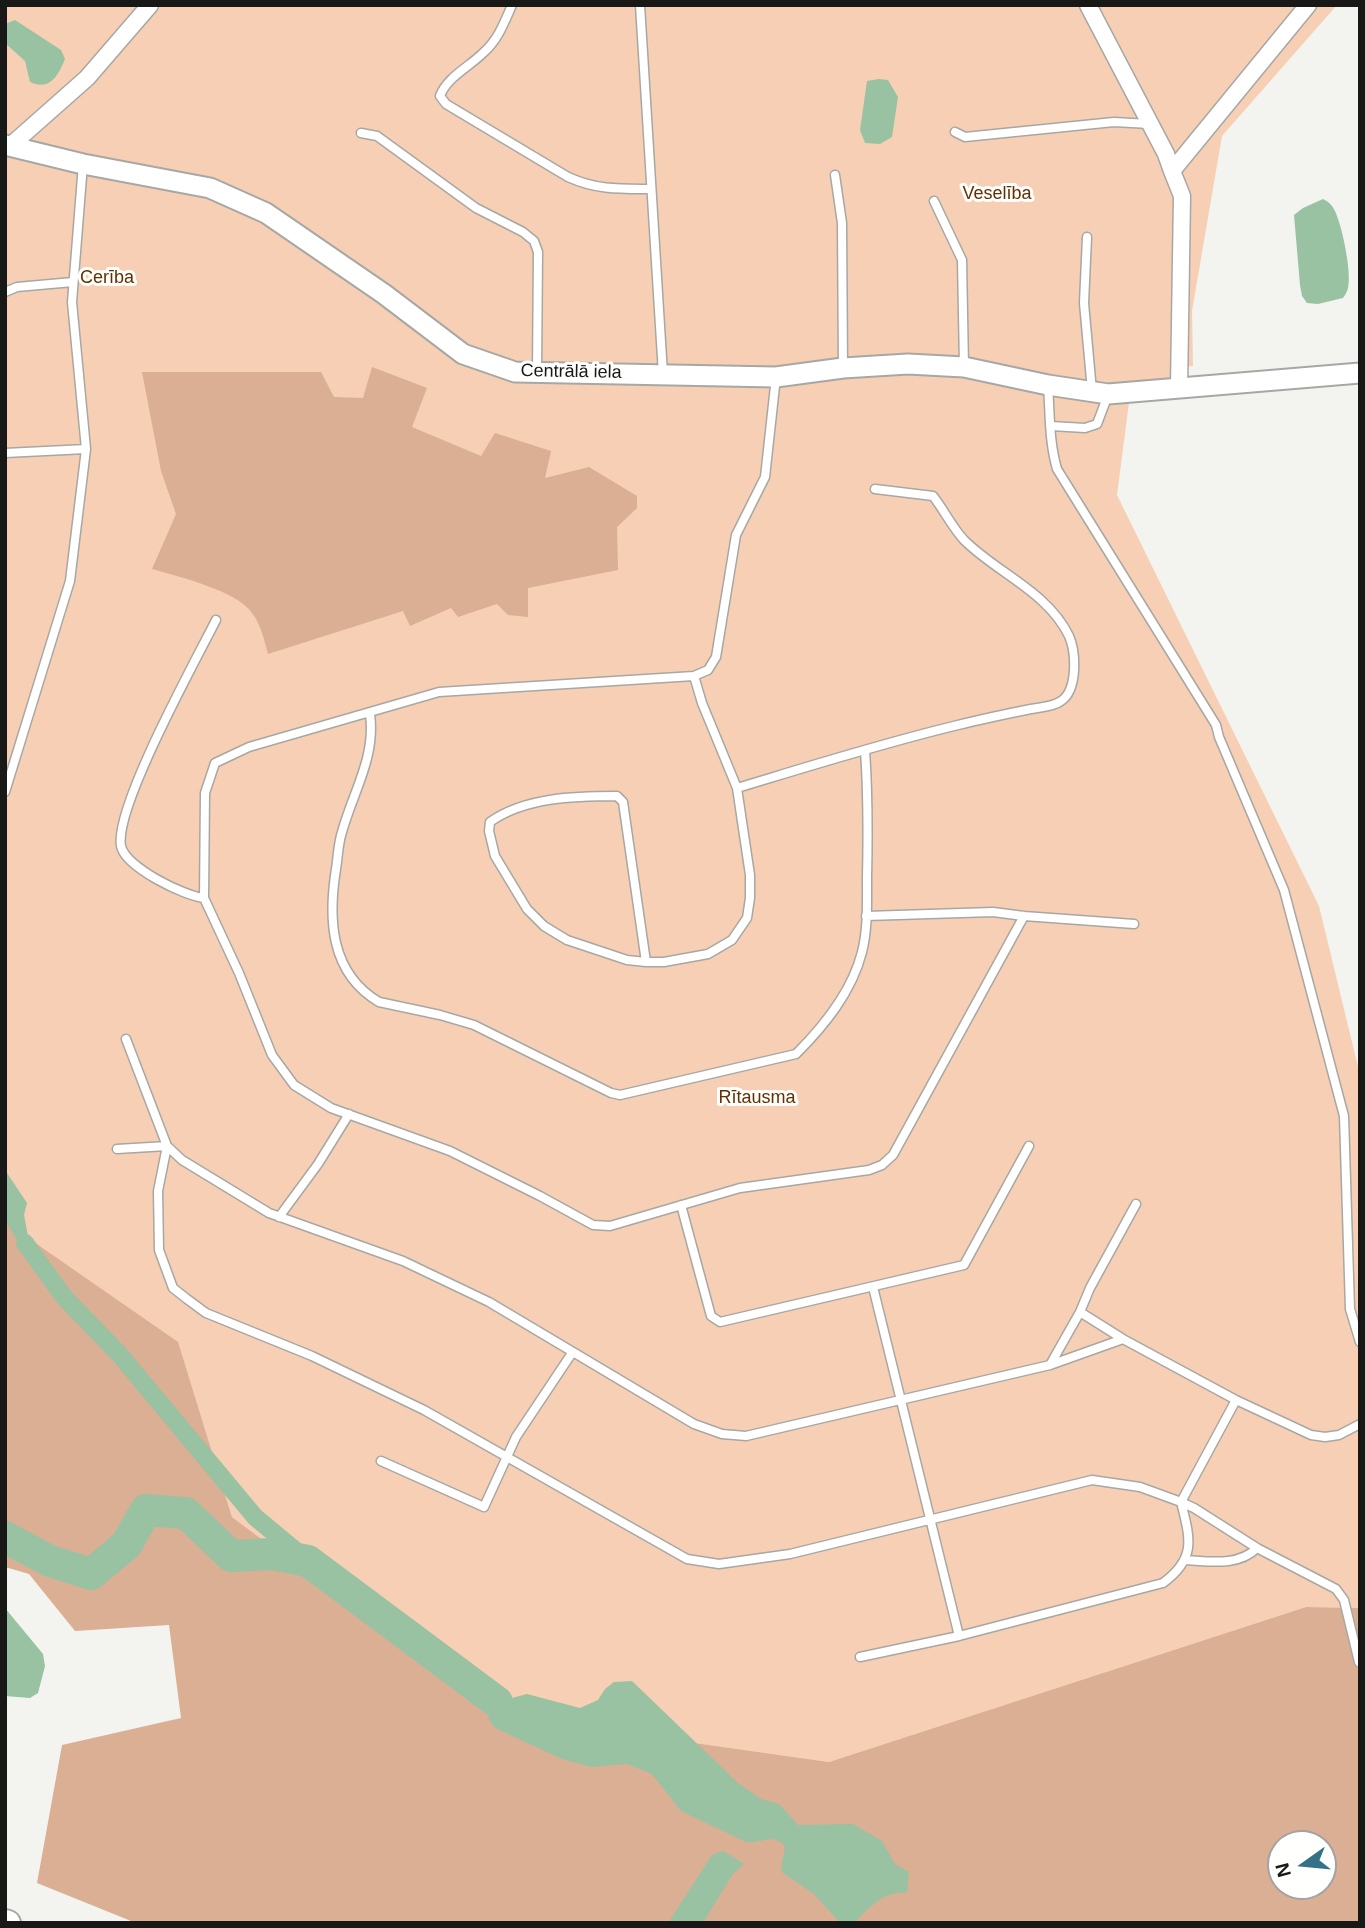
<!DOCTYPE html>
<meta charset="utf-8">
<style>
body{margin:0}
#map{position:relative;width:1365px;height:1928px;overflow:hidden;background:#f3f3f0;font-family:Arial,sans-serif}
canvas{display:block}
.frame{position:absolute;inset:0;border:7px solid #181817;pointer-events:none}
.north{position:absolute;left:1267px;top:1830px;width:70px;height:70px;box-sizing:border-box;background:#fffffe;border:2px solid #a3a3a2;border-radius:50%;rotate:255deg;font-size:19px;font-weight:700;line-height:28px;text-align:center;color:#181817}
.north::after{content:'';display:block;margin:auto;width:24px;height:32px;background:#357288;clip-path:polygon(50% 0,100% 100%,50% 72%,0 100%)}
</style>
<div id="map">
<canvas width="1365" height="1928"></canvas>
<div class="frame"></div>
<div class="north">N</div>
</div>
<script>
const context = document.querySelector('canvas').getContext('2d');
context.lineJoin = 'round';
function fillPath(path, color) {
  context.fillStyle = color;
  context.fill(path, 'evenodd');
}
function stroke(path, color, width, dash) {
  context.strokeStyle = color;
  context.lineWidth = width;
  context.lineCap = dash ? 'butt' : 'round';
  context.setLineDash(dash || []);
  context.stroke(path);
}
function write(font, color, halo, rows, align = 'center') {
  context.font = font + ' Arial,sans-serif';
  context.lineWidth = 6;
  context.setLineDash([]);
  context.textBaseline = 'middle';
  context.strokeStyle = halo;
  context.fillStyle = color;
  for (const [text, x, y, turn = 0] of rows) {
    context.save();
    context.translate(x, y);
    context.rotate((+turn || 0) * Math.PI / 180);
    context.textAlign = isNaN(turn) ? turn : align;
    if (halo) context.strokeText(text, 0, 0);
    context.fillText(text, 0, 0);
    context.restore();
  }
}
fillPath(new Path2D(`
 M5 5H1337L1222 136 1192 311 1193 366 1182 367 1179 388 1131 387 1117 495 1319 906 1360 1075V1608L1306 1607 829 1762 496 1715 232 1517 184 1363 5 1250Z`), '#f7cfb4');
fillPath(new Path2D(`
 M372 367 427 388 412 427 481 456 495 433 551 451 545 478 589 467 637 496V508L617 527 618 570 528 588V617L508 615 497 604 458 617 451 608 410 626 403 611 268 654C264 639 261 625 252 613 236 590 179 577 152 569L176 514 161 471 142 372H321L334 397 363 398Z
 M5 1222 178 1342 232 1517 497 1715 829 1762 1306 1607 1360 1608V1923H136L37 1883 62 1745 181 1718 169 1625 75 1631 29 1574 5 1567ZM1281 1844H1323V1886H1281Z`), '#daaf93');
fillPath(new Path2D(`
 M15 20 61 50 65 59C58 76 50 91 30 82L25 61 5 43V24Z
 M879 79 888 80 898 97 892 137 880 144 865 143 860 130 867 81Z
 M1323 199C1329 202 1332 205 1335 211 1342 226 1352 272 1348 288 1347 292 1345 295 1343 298L1318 304 1307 303 1302 296 1300 285 1294 215 1303 208Z
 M5 1170 27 1203 24 1215 29 1241 20 1245 5 1220Z
 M5 1608 43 1654 45 1666 38 1693 30 1698 5 1696Z
 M632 1681 738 1783 761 1799 779 1804 798 1825 853 1824 882 1841 895 1864 909 1872 907 1893C882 1891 871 1907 854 1923H840L814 1894 783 1873 781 1869 785 1847C774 1832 761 1844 746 1842L681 1811 652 1774 627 1764 591 1767 562 1759 495 1728 488 1718 497 1702 527 1694 580 1708 598 1700 605 1689 614 1682Z
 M723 1851 744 1864 732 1875 703 1923H668L712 1855Z`), '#99c2a2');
stroke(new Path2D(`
 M25 1243 64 1297 120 1355 255 1517 308 1561`), '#99c2a2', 18);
stroke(new Path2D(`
 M5 1537 50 1561 91 1574 126 1545 146 1510 186 1513 231 1556 272 1554 308 1561 497 1702`), '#99c2a2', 32);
const service = new Path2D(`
 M512 5C504 23 498 40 483 53 469 67 447 77 440 96L446 104 568 177C597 190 619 189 651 189
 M640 5 663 374
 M955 132 965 137 1114 122 1150 124
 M361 133 377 136 476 208 523 232 534 241 538 252 537 372
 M835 175 842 223 843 368
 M934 201 962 260 964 367
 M1087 237 1084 303 1092 391
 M5 292 17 287 73 282
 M1048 385C1050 414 1049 441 1057 469L1216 725 1219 737 1284 890 1344 1116 1350 1309 1360 1342
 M1051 426 1085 428 1097 424 1108 395
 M5 453 86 449
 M694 676 439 692 249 747 215 763 205 793 204 898 239 973 272 1055 294 1085 331 1108 450 1151 540 1196 593 1225 610 1226 740 1188 869 1170 882 1165 893 1155 1024 916
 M370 714C376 757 353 792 342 832 338 844 338 857 336 869 328 919 330 973 379 1002L440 1015 474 1025 611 1093 620 1095 796 1054C824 1026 852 992 862 952 868 929 867 902 867 878 868 835 868 793 865 750
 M737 788C810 766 883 743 958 725 982 719 1006 714 1031 709 1041 707 1053 707 1061 701 1078 690 1076 652 1069 636 1048 592 997 573 964 540 952 527 944 510 933 496L875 489
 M5 792 70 581 86 449 72 302 83 164
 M204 898C184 896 125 867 121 846 114 808 196 660 216 620
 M866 916 993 912 1024 916 1134 924
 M646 962 623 802 617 796C576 796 525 797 490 822L489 831 495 856 527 909 544 926 567 940 627 960 646 962H664L708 954 732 940 747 918 750 898V875L737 788 702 703 694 676 708 670 716 657 736 535 765 477 776 377
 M126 1039 167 1146 182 1160 269 1213 403 1261 489 1302 694 1424 722 1434 746 1436 1050 1365 1123 1339 1080 1312 1090 1288 1136 1204
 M117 1149 167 1146 158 1191 159 1250 173 1288 187 1299 206 1313 312 1356 424 1410 687 1559 719 1564 790 1554 1092 1480 1140 1487 1181 1502C1190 1538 1197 1558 1163 1583L959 1636 860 1657
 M681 1205 711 1316 720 1322 964 1265 1029 1146
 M279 1217 318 1164 349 1114
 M873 1287 959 1636
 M1123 1339 1236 1400 1311 1435 1325 1437 1339 1435 1360 1424
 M1050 1365 1080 1312
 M1236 1400 1181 1502 1194 1508 1257 1548 1336 1589 1344 1600 1359 1662
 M381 1461 484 1507 516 1437 572 1353
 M1184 1560C1208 1561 1238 1567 1257 1548`);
const minor = new Path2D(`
 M1088 5 1166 154 1172 171
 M9 147 87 78 150 5
 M1179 388 1182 196 1172 171 1308 5`);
const tertiary = new Path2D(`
 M5 145 83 164 210 188 266 213 384 294 463 354 515 372 776 377 843 368 908 364 964 367 1048 385 1108 394 1360 373`);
const primary = new Path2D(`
 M5 1922 8 1923`);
stroke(service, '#a7a7a4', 11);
stroke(minor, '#a7a7a4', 19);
stroke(tertiary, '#a7a7a4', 23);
stroke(primary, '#a7a7a4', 28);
stroke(service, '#fff', 8);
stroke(minor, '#fff', 16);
stroke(tertiary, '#fff', 19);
stroke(primary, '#fff', 24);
write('18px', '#653000', '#fffffe', [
 ["Veselība",997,194],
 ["Cerība",107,278],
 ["Rītausma",757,1098]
]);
write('18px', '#181817', '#fffffe', [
 ["Centrālā iela",571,372,1]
]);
</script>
